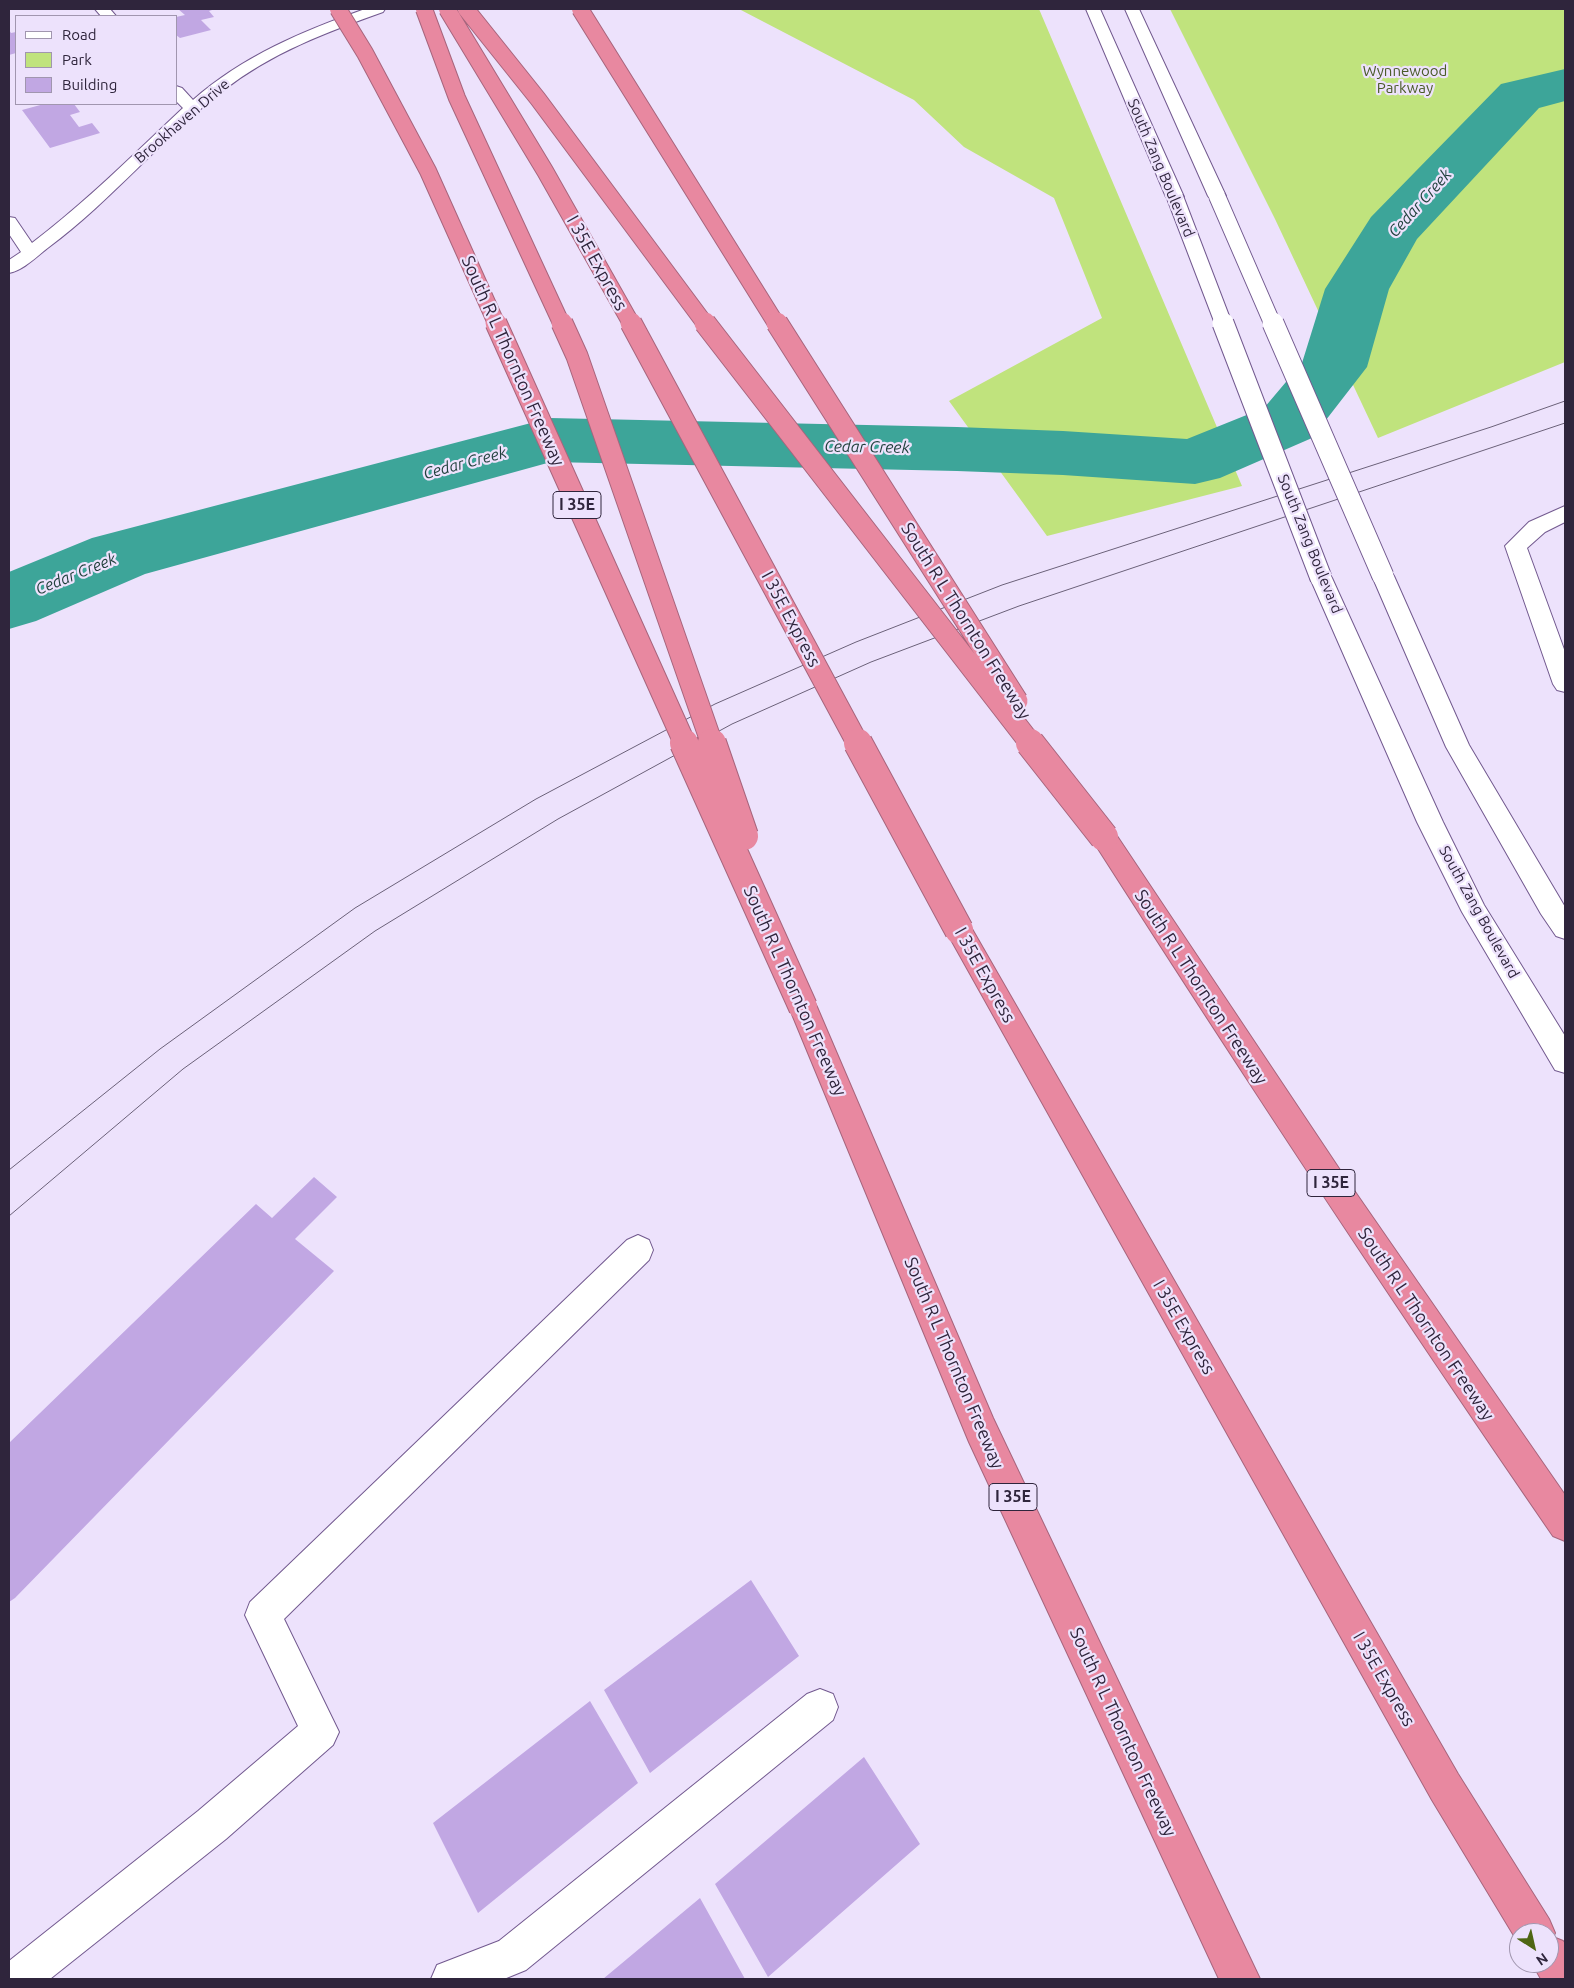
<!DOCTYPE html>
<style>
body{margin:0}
#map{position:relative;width:1574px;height:1988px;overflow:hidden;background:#ede2fc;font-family:Ubuntu,sans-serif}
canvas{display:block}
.frame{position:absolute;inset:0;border:10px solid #2f253c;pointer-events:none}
.legend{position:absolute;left:15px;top:15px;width:162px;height:90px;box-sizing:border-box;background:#ede2fc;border:1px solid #a196af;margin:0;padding:6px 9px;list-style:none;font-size:15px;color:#2f253c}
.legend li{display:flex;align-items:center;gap:10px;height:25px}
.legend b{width:25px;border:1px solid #a196af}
.north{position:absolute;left:1509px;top:1923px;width:50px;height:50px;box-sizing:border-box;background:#ede2fc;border:1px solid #a196af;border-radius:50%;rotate:145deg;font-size:14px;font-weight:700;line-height:20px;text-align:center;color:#2f253c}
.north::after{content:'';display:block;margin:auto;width:18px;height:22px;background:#4f6614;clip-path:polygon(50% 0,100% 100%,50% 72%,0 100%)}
</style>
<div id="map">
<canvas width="1574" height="1988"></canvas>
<div class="frame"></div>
<ul class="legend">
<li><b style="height:6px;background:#fff"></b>Road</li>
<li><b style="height:14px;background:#c0e37d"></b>Park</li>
<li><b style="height:14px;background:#c1a7e3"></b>Building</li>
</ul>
<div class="north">N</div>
</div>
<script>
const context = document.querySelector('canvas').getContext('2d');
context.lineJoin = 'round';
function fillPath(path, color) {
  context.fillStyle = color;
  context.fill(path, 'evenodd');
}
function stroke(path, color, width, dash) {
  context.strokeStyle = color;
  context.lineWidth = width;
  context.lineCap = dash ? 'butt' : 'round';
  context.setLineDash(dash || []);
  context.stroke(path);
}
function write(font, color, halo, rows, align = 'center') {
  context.font = font + ' Ubuntu,sans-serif';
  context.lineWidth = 4.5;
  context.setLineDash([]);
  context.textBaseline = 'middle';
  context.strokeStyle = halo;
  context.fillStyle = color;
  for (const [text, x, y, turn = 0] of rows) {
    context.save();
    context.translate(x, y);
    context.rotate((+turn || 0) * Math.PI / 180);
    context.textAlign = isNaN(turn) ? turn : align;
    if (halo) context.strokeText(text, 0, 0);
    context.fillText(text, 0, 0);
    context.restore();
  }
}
fillPath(new Path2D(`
 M739 9H1039L1242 486 1047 536 949 401 1102 318 1054 198 964 147 914 100Z
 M1170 9H1565V362L1378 438 1275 219Z`), '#c0e37d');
fillPath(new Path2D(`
 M1565 69V101L1539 108 1417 239 1389 289 1367 367 1312 438 1220 478 1195 484 1063 475 957 471 551 462 145 574 36 621 9 629V572L92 538 550 418 957 427 1063 431 1187 439 1264 408 1302 363 1325 289 1371 217 1501 84Z`), '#3da599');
fillPath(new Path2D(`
 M178 9H215L209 11 214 17 201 20 211 30 180 38 176 35V17L185 15Z
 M9 30 11 33 16 32V53L9 55Z
 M44 104H74L80 112 70 115 79 127 92 123 100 133 50 148 22 110Z
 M314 1177 337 1197 295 1239 334 1271 15 1598 9 1602V1443L256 1204 272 1218Z
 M751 1580 799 1656 650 1773 604 1690Z
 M590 1701 638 1783 478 1913 433 1823Z
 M864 1757 920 1844 768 1977 715 1884Z
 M700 1898 745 1979H603Z`), '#c1a7e3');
const lane = new Path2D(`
 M1565 506V522L1545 532 1527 548 1565 652V692L1557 690 1553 684 1505 546 1529 522Z
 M638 1235 649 1240 653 1250 649 1260 284 1619 339 1732 333 1745 226 1839 50 1979H9V1961L198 1811 298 1726 245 1615 250 1602 627 1240Z
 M820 1689 833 1694 838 1707 833 1720 526 1970 504 1979H431L437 1965 499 1941 807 1694Z`);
const street = new Path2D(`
 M95 9H110L116 16H101Z
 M365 9H385L383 12C327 32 271 53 224 90 162 138 112 200 49 247 37 256 24 270 9 273V260L21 252 9 234V217L15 218 32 243C86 202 134 154 183 108L176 101V86L182 88 193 100C243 56 303 31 365 9Z`);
const secondary = new Path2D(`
 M1086 9H1100L1184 197 1181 201H1169L1166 197Z
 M1125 9H1139L1226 196 1223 200H1211L1208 196Z
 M1383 569 1391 571 1394 576 1469 745 1565 907V939L1556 936 1541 914 1446 747 1372 576 1375 571Z
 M1321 571 1329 573 1332 578 1443 822 1484 905 1565 1036V1073L1555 1070 1462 912 1417 822 1310 578 1313 573Z`);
const highway = new Path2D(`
 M1104 827 1113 830 1342 1173 1565 1495V1541L1553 1536C1396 1308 1244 1077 1095 844L1091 837 1095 830Z
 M959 919 968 922 1458 1774 1549 1919 1555 1933 1553 1937 1563 1941 1565 1944V1979H1541L1532 1963H1549V1933H1519V1944L1432 1800 950 938 946 930 950 922Z
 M803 995 813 999 817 1007 993 1418 1260 1979H1219L969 1442 789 1007 793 999Z`);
stroke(lane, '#72598f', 2);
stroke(street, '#72598f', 2);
stroke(secondary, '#72598f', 2);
stroke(highway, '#a7657d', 2);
fillPath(lane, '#fff');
fillPath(street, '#fff');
fillPath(secondary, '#fff');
fillPath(highway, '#e888a0');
stroke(new Path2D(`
 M9 1170 160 1049 355 908 536 799 715 704 856 642 1002 585 1491 427 1565 401
 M9 1216 183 1069 375 931 558 819 732 724 871 662 1019 606 1565 423`), '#6b6179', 1);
const secondaryBridgeFar1 = new Path2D(`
 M1217 196 1273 325
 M1175 197 1224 325`);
const secondaryBridge = new Path2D(`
 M1223 323 1321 578
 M1273 323 1383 576`);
const highwayBridgeFar2 = new Path2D(`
 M338 9 365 53 428 171 497 325
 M424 9 457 98 562 325
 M447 9 545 171 632 325
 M466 9 538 99 706 325
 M580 9 777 325`);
const highwayBridgeFar1 = new Path2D(`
 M496 323 685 744
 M562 323 577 356 712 744
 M631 323 858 744
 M705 323 1031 744
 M777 323 1017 701`);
const highwayBridge = new Path2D(`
 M684 743 803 1007
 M712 743 744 836
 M858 743 959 930
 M1030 743 1104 837`);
stroke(secondaryBridgeFar1, '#72598f', 18, []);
stroke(secondaryBridge, '#72598f', 23, []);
stroke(highwayBridgeFar2, '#a7657d', 18, []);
stroke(highwayBridgeFar1, '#a7657d', 23, []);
stroke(highwayBridge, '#a7657d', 30, []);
stroke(secondaryBridgeFar1, '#fff', 16);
stroke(secondaryBridge, '#fff', 21);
stroke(highwayBridgeFar2, '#e888a0', 16);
stroke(highwayBridgeFar1, '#e888a0', 21);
stroke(highwayBridge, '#e888a0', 28);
write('15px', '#4a5b29', '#ede2fc', [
 ["Wynnewood",1405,71],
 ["Parkway",1405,88]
]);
write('15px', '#2f253c', '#ede2fc', [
 ["Brookhaven Drive",182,121,-41],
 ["South Zang Boulevard",1161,168,67],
 ["South Zang Boulevard",1310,544,68],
 ["South Zang Boulevard",1479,912,61]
]);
write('italic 16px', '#1f3f3b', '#ede2fc', [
 ["Cedar Creek",1420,203,-48],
 ["Cedar Creek",867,447,1],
 ["Cedar Creek",465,463,-15],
 ["Cedar Creek",76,574,-22]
]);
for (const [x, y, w] of [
 [577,505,48],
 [1331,1183,48],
 [1013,1497,48]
]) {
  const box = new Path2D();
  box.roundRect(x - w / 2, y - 13.5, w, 27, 4);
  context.fillStyle = '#ede2fc';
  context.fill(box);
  stroke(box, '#2f253c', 1);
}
write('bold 16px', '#2f253c', null, [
 ["I 35E",577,505],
 ["I 35E",1331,1183],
 ["I 35E",1013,1497]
]);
write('18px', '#2f253c', '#ede2fc', [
 ["I 35E Express",597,263,61],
 ["South R L Thornton Freeway",513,361,66],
 ["I 35E Express",791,619,62],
 ["South R L Thornton Freeway",966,621,58],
 ["I 35E Express",985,975,61],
 ["South R L Thornton Freeway",1201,987,57],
 ["South R L Thornton Freeway",795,991,66],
 ["South R L Thornton Freeway",1426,1324,56],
 ["I 35E Express",1184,1327,60],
 ["South R L Thornton Freeway",954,1363,67],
 ["I 35E Express",1384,1679,60],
 ["South R L Thornton Freeway",1123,1732,65]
]);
</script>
